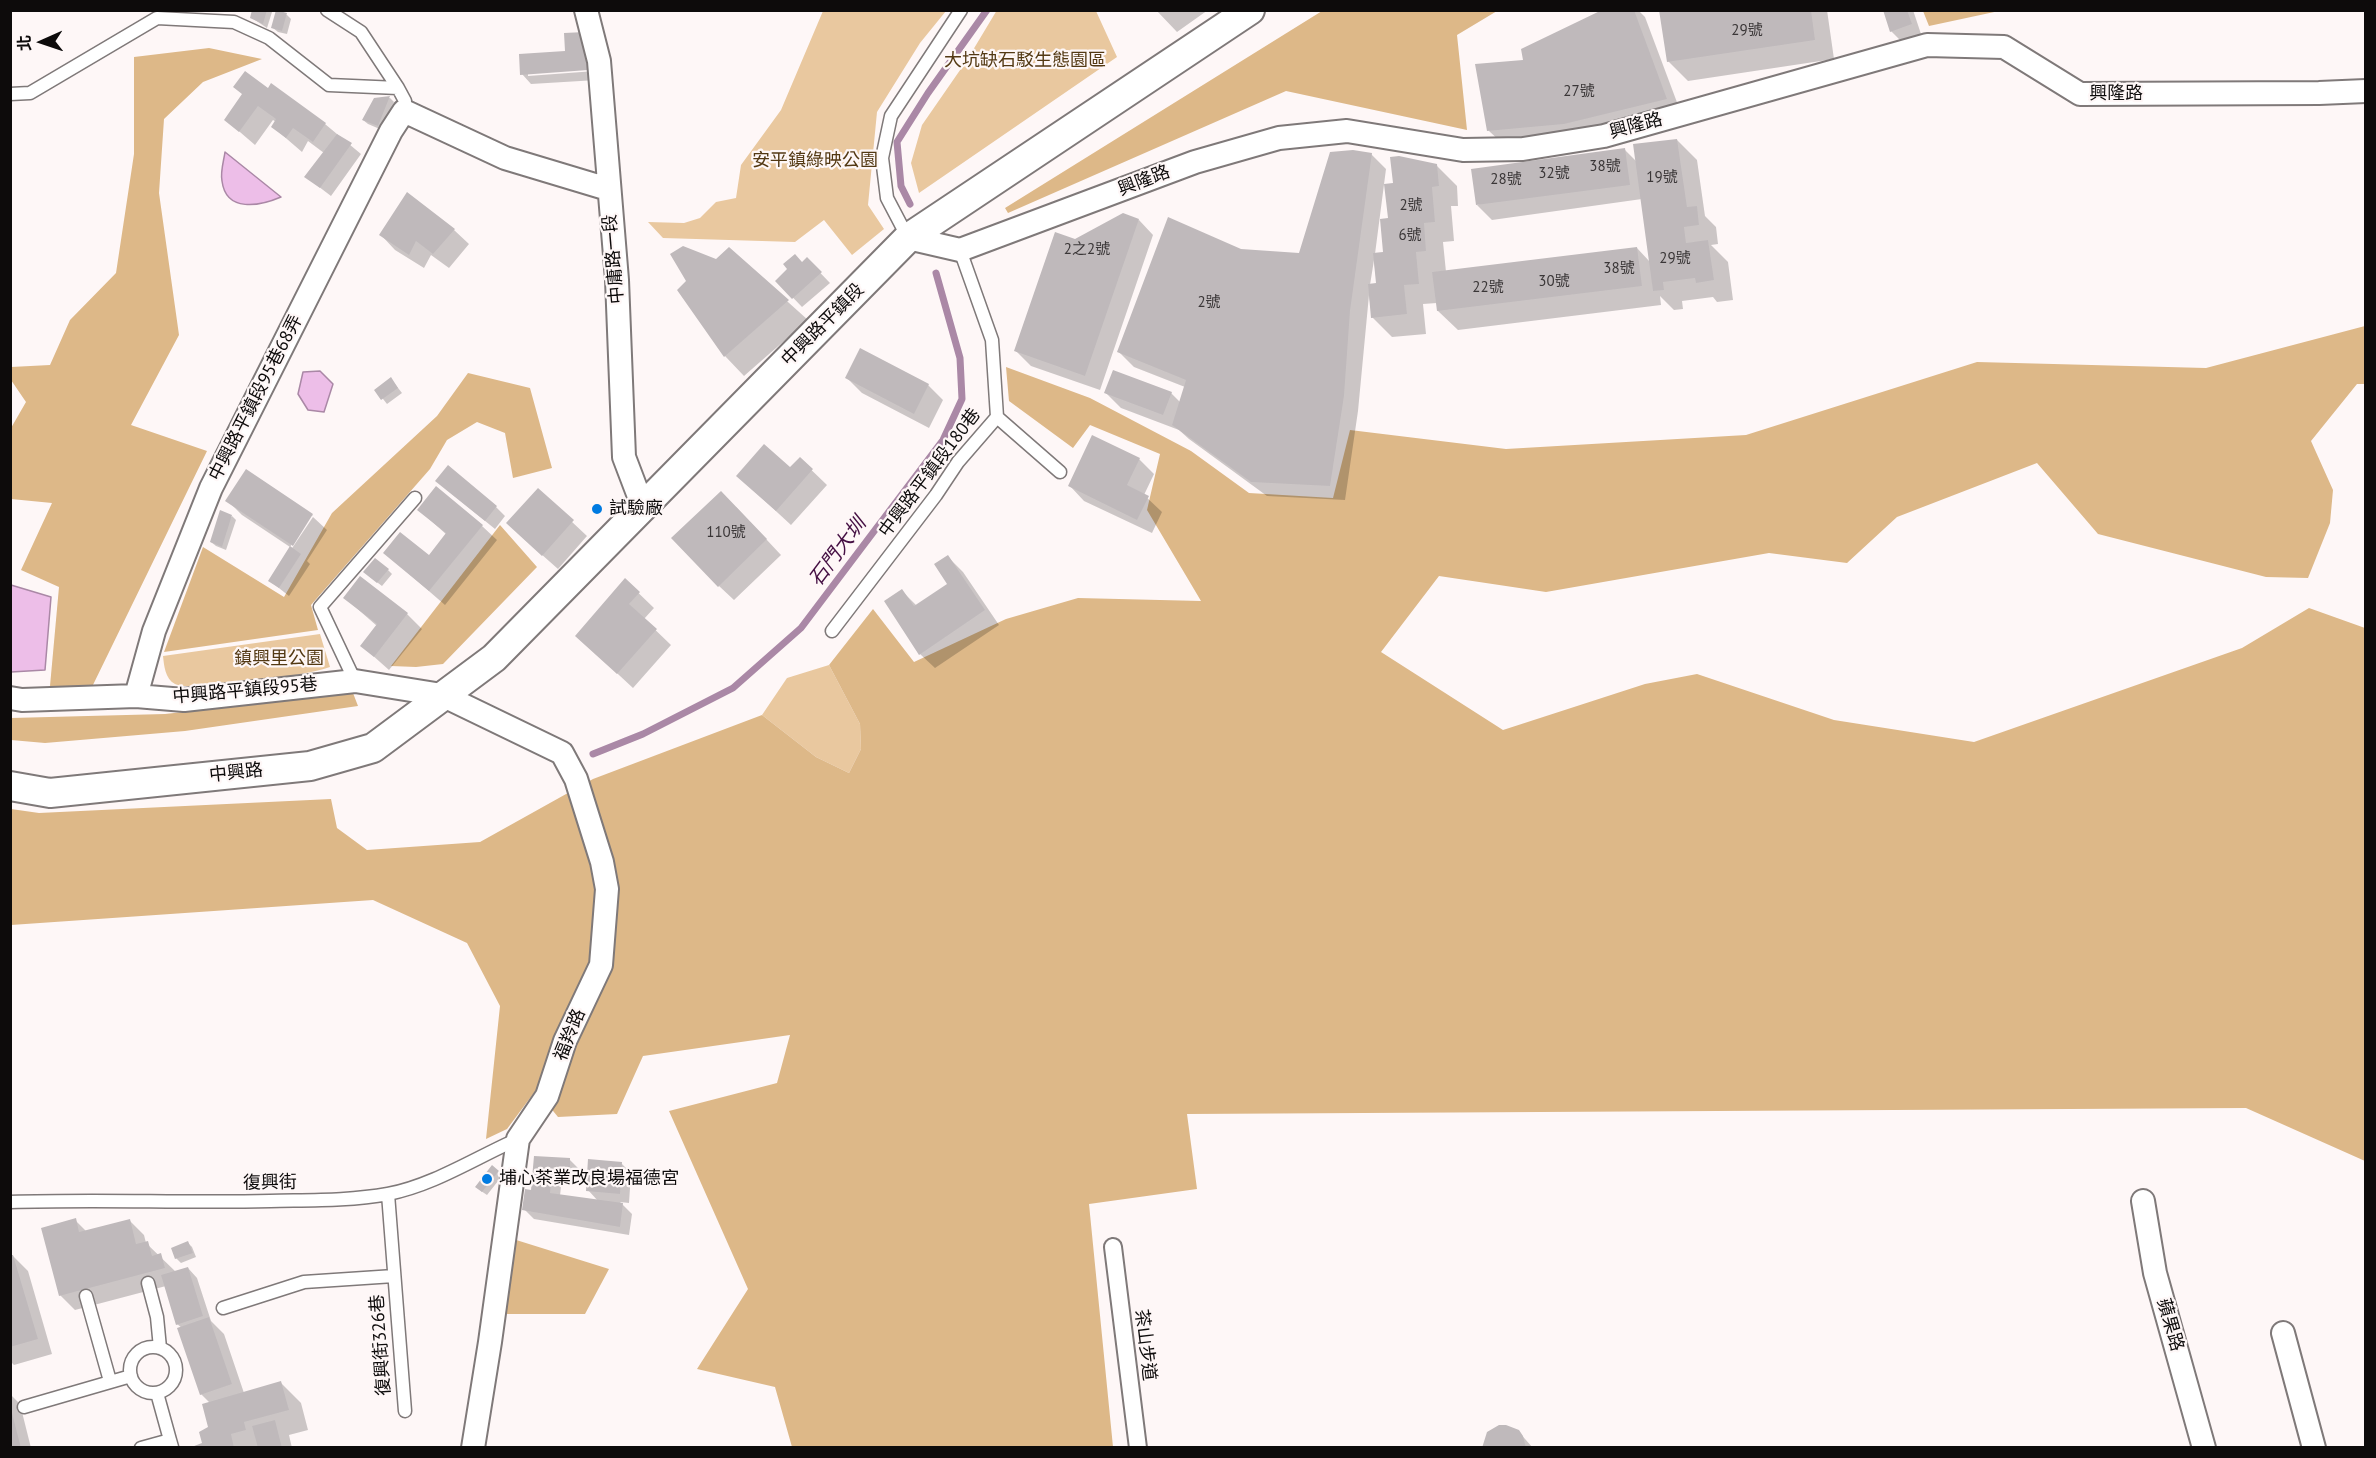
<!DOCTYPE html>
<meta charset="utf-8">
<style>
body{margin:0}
#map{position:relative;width:2376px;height:1458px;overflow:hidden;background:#fef7f7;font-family:"PT Sans","Noto Sans TC",sans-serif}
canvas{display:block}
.frame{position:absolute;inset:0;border:12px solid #0d0b0b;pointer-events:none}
.north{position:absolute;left:12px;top:12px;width:60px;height:60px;-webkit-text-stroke:4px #fef7f7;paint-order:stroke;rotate:267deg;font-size:16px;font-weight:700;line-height:24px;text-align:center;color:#0d0b0b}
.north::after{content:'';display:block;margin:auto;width:21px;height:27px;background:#0d0b0b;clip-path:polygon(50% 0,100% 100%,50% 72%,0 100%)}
</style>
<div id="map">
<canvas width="2376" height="1458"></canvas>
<div class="frame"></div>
<div class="north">北</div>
</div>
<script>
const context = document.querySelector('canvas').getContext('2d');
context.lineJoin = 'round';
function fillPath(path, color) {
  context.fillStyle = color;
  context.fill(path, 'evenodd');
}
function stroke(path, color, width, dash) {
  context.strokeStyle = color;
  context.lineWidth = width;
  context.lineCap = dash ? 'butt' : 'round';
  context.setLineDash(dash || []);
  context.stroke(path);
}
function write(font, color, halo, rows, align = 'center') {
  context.font = font + ' "PT Sans","Noto Sans TC",sans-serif';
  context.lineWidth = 4.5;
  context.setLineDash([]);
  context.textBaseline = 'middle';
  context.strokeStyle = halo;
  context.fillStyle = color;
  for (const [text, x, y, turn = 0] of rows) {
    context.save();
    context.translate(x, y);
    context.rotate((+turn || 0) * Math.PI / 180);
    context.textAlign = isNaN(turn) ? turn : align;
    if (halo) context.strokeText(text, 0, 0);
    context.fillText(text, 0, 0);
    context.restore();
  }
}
fillPath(new Path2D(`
 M997 10 1096 11 1117 57 919 193 911 163 922 125 967 60Z
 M823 11H946L920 43 877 112 868 205 884 229 852 255 824 220 795 242 663 238 648 222 684 223 700 218 716 202 736 198 741 165 781 110Z
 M320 634 330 667C309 675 192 693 175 684 165 679 164 665 163 656Z
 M829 665 860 724 861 749 849 773 816 757 762 715 787 678Z`), '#e9c89f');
fillPath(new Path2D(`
 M1322 11H1497L1457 35 1467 130 1286 91 1008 213 1005 208Z
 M1923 11V10L1999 11 1929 26Z
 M209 48 262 59 203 82 164 119 159 193 179 335 131 425 207 451 91 689 50 686 59 587 21 570 52 503 11 499V428L26 402 11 380V367L50 365 70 320 116 273 134 154V57Z
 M2365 326V384H2357L2311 441 2333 490 2330 523 2308 578 2266 577 2098 534 2037 463 1897 517 1847 563 1769 553 1546 592 1439 576 1381 652 1503 730 1645 684 1697 674 1834 720 1974 742 2242 648 2309 608 2365 628V1161L2246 1108 1187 1114 1197 1189 1089 1204 1113 1447H792L775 1387 697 1369 748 1289 669 1111 777 1083 790 1035 643 1056 617 1114 558 1117 536 1090 507 1129 486 1139 500 1006 467 943 373 900 11 925V809L39 813 331 799 337 828 367 850 480 842 593 779 762 715 816 757 849 773 861 749 860 724 829 665 873 609 914 662 1006 619 1078 598 1201 601 1147 510 1160 454 1090 425 1073 448 1009 401 1006 367 1090 398 1191 451 1249 493 1333 498 1350 430 1506 449 1746 435 1977 362 2206 368Z
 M468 373 530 388 552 468 513 478 505 433 477 422 447 440 430 469 311 605 318 630 164 652 203 547 284 597 332 513 437 416Z
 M500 525 537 567 443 664 416 667 391 666Z
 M353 693 358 706 185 731 45 743 11 740V718L165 714Z
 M513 1239 609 1269 585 1314H504Z`), '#ddb888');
const water = new Path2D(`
 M225 152 281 197C260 206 226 213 222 181 220 172 224 160 225 152Z
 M320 371 333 384 324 412 308 410 298 394 303 372Z
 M11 585 51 597 45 670 11 672Z`);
fillPath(water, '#edbee8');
stroke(water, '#aa88a6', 1.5);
fillPath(new Path2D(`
 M254 10 272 12 267 28 252 18Z
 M1156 10H1208L1177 32Z
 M1606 10H1638L1645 17 1681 113 1504 145 1489 131 1524 62Z
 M1660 10H1827L1834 59 1688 81 1668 61Z
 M1884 10H1913L1921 34 1901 41 1891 31Z
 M277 12 287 15 291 19 287 34 278 32 273 28Z
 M584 33 594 43 597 80 531 84 522 74 520 56 566 52 565 34ZM595 68V71L528 76V73Z
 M272 86 325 124 361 154 331 196 306 177 324 153 308 141 302 152 273 127 276 122 273 120 255 145 226 120 269 90Z
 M390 98 394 102 382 130 368 124 363 120 375 99Z
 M1677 140 1697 160 1705 216 1716 227 1718 244 1711 245 1728 262 1733 300 1717 302 1713 297 1682 301 1683 309 1674 310 1660 296 1661 305 1458 330 1438 311 1437 303 1423 304 1426 334 1392 337 1372 317 1369 295 1358 411 1345 500 1267 496 1189 439 1179 430 1121 408 1106 393H1171L1180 402 1185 387 1134 367 1119 352 1241 250 1300 255 1371 154 1386 169 1375 254 1384 253 1395 184 1437 166 1457 186 1458 206H1451L1454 241 1443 242 1446 272 1637 248 1650 262 1642 199 1492 220 1477 205 1625 150 1637 162ZM1374 260 1377 285H1370Z
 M1139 220 1153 235 1100 390 1031 366 1016 351 1075 241Z
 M454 230 469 244 449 268 431 255 424 268 395 250 381 235Z
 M729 249 808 320 744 376 725 356 716 260Z
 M807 259 830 283 802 307 777 281Z
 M847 378 928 385 943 400 929 428 862 393Z
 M395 384 402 393 387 404 376 390Z
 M800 459 827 485 791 525 753 490 790 469Z
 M1139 459 1154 474 1144 495 1162 512 1152 533 1084 501 1070 486Z
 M246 471 313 516H310L290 547 242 515 227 500Z
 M447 490 496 507 505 516 495 529Z
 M538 490 587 536 558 569 523 538Z
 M736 507 781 555 734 600 719 586Z
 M419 510 482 526 497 540 445 605 385 553 429 557 447 535Z
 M232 516 236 520 226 550 216 546 211 542Z
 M313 517 327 530 307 561 310 564 289 596 270 581Z
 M948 557 963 572 999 625 935 668 920 654 902 591 917 606 949 584Z
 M388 570 392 574 382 586 370 577Z
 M361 578 407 614 422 629 389 670 362 646 377 626 345 598Z
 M625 580 654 608 644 619 671 645 633 688 592 650Z
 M536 1158 569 1159 579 1169V1176H562L560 1196 598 1201 588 1190 621 1163 631 1173 629 1203 620 1202 632 1214 629 1235 534 1219 524 1209 532 1192Z
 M498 1172 502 1176 487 1195 481 1191Z
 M75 1220 87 1232 129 1220 144 1235 146 1243 176 1272 188 1268 197 1278 211 1321 224 1334 244 1393 281 1383 301 1403 308 1430 289 1435 292 1448H194L204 1445 209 1427 210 1403 201 1394 182 1328 177 1324 166 1286 75 1310 60 1295Z
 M188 1243 192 1247 196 1257 181 1263 176 1258Z
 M13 1256 28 1271 52 1354 14 1365 10 1361V1257Z
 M10 1394 20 1404 31 1448H10Z
 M1518 1431 1533 1448H1484Z`), '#0003');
stroke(new Path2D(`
 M910 204 901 186 897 142 928 93 987 10
 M593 754 643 734 733 688 801 628 943 440 962 399 960 358 936 273`), '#aa88a6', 7);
fillPath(new Path2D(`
 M252 10H267L263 24 250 18Z
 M276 10 287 13 282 31 271 28Z
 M1602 10H1634L1667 99 1564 124 1487 131 1475 64 1523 60 1521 49Z
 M1659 10H1811L1815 40 1667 62Z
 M1883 10H1907L1912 24 1890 32Z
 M585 32 588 70 520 75 519 54 565 51 564 33Z
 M245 71 268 88 271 83 326 123 313 142 293 128 286 138 271 127 276 119 258 106 239 132 224 120 242 94 233 87Z
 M390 96 378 126 362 120 374 98Z
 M337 134 352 143 320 188 304 177Z
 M1677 139 1687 207 1697 206 1699 225 1684 227 1686 243 1708 240 1714 280 1696 283 1695 278 1663 282 1664 290 1653 291 1633 144Z
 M1625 148 1630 185 1476 205 1471 169Z
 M1353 150 1372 153 1350 311 1344 396 1330 486 1251 482 1172 425 1186 380 1117 352 1168 217 1241 249 1299 253 1330 152Z
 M1399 156 1437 164 1439 186 1432 187 1435 222 1424 223 1426 251 1416 252 1419 284 1404 285 1407 314 1371 318 1368 284 1376 283 1373 253 1383 252 1380 219 1388 218 1384 184 1393 183 1390 157Z
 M407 192 455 229 433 254 416 241 409 255 379 235Z
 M1123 213 1139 219 1085 376 1014 351 1055 232 1075 239Z
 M683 246 716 259 729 247 789 300 724 357 677 290 686 281 670 254Z
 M1637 247 1642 286 1437 311 1432 272Z
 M795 254 802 262 807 257 822 272 792 299 775 281 787 269 783 264Z
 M860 348 929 384 914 414 845 378Z
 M1113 370 1172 392 1163 415 1104 393Z
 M391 377 398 388 381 400 374 390Z
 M1092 435 1140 458 1127 485 1149 496 1137 520 1068 486Z
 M764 444 790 467 800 457 813 469 776 511 736 476Z
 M448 465 497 506 485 521 435 481Z
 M246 469 313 514 293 546 225 501Z
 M436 486 483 525 429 591 383 553 400 532 429 555 446 533 417 510Z
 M538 488 574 520 542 556 506 523Z
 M721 491 767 539 718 587 671 538Z
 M220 510 232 515 222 547 210 542Z
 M290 546 301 554 279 588 268 581Z
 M948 555 985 610 919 655 884 601 902 589 914 606 947 584 934 564Z
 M375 558 389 569 377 583 363 572Z
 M360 576 408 613 374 657 360 646 377 624 343 598Z
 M625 578 640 592 629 604 657 629 617 674 575 636Z
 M534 1156 570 1158V1167H553L550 1193 623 1203 620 1227 522 1210 525 1189 531 1190Z
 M588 1159 622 1162 620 1194 586 1191Z
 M492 1165 499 1171 482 1192 475 1187Z
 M76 1218 79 1232 130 1219 136 1244 148 1241 152 1256 161 1253 165 1268 59 1296 41 1228Z
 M188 1241 193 1253 175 1259 171 1248Z
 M10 1255H13L38 1339 10 1347Z
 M188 1267 203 1316 176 1325 161 1275Z
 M209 1317 232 1384 200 1395 177 1328Z
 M281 1381 289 1410 244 1422 246 1430 231 1434 234 1448H189L202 1443 199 1432 208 1427 202 1404Z
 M10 1409H11L21 1448H10Z
 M275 1420 282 1448H258L252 1426Z
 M1499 1425H1506L1519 1430 1523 1436 1526 1448H1482L1487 1432Z`), '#bfb9bb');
const service = new Path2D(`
 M327 10 361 32 398 88
 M10 94 30 93 157 18 234 22 269 38 329 85 398 88 405 101 404 111
 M908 238 887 198 882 158 891 116 961 10
 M997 417 1060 472
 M832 631 936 495 958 462 997 417 992 340 960 250
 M355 681 320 607 415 498
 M388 1194 405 1411
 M10 1202C97 1199 183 1203 270 1201 309 1200 349 1201 388 1194 434 1185 475 1158 518 1139
 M148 1283 157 1317 160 1348
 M86 1296 110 1381
 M223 1308 304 1282 394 1276
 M130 1370a23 23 0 1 1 46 0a23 23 0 1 1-46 0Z
 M157 1393 170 1440
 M24 1407 131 1376
 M141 1448 170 1440 172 1447`);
const pedestrian = new Path2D(`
 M1113 1247 1138 1448`);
const minor = new Path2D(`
 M586 10 599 61 617 280 624 457 643 507
 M908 238 960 250 1195 162 1279 138 1347 131 1463 150 1523 149 1604 136 1927 45 2004 47 2080 94 2319 93 2366 91
 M136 696 154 631 211 488 391 131 404 111 505 158 608 189
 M10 698 22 700 136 696 184 700 355 681 442 695 562 753 576 779 602 862 607 889 601 965 565 1041 547 1096 518 1139 490 1342 473 1448
 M2143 1201 2155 1273 2204 1448
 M2283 1333 2314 1448`);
const tertiary = new Path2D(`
 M10 786 50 793 310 766 373 748 494 658 908 238 1250 10`);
stroke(service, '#7f7979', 15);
stroke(pedestrian, '#7f7979', 20);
stroke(minor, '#7f7979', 26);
stroke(tertiary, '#7f7979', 32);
stroke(service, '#fff', 12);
stroke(pedestrian, '#fff', 16);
stroke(minor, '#fff', 22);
stroke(tertiary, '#fff', 28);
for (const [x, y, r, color] of [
 [597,509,6,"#007be1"],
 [487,1179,6,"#007be1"]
]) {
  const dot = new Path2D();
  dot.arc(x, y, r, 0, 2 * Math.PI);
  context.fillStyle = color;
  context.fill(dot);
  stroke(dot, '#fef7f7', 2);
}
write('15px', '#3a3637', null, [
 ["29號",1747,31],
 ["27號",1579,92],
 ["38號",1605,167],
 ["32號",1554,174],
 ["19號",1662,178],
 ["28號",1506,180],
 ["2號",1411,206],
 ["6號",1410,236],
 ["2之2號",1087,250],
 ["29號",1675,259],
 ["38號",1619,269],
 ["30號",1554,282],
 ["22號",1488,288],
 ["2號",1209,303],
 ["110號",726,533]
]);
write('18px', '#533913', '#fef7f7', [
 ["大坑缺石駁生態園區",1025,61],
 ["安平鎮綠映公園",815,161],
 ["鎮興里公園",279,659]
]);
write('18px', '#0d0b0b', '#fef7f7', [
 ["興隆路",2116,94],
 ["興隆路",1636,126,-15],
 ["興隆路",1144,181,-21],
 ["中庸路一段",614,259,-95],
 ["中興路平鎮段",823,325,-45],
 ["中興路平鎮段95巷68弄",256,398,-63],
 ["中興路平鎮段180巷",930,473,-53],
 ["中興路平鎮段95巷",245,691,-5],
 ["中興路",236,773,-6],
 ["福羚路",570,1035,-68],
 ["復興街",270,1183,-1],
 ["蘋果路",2170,1325,74],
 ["復興街326巷",381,1345,-94],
 ["茶山步道",1145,1345,83]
]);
write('18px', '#0d0b0b', '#fef7f7', [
 ["試驗廠",609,509],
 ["埔心茶業改良場福德宮",499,1179]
], 'left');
write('italic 20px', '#450f43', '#fef7f7', [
 ["石門大圳",838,552,-53]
]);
</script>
